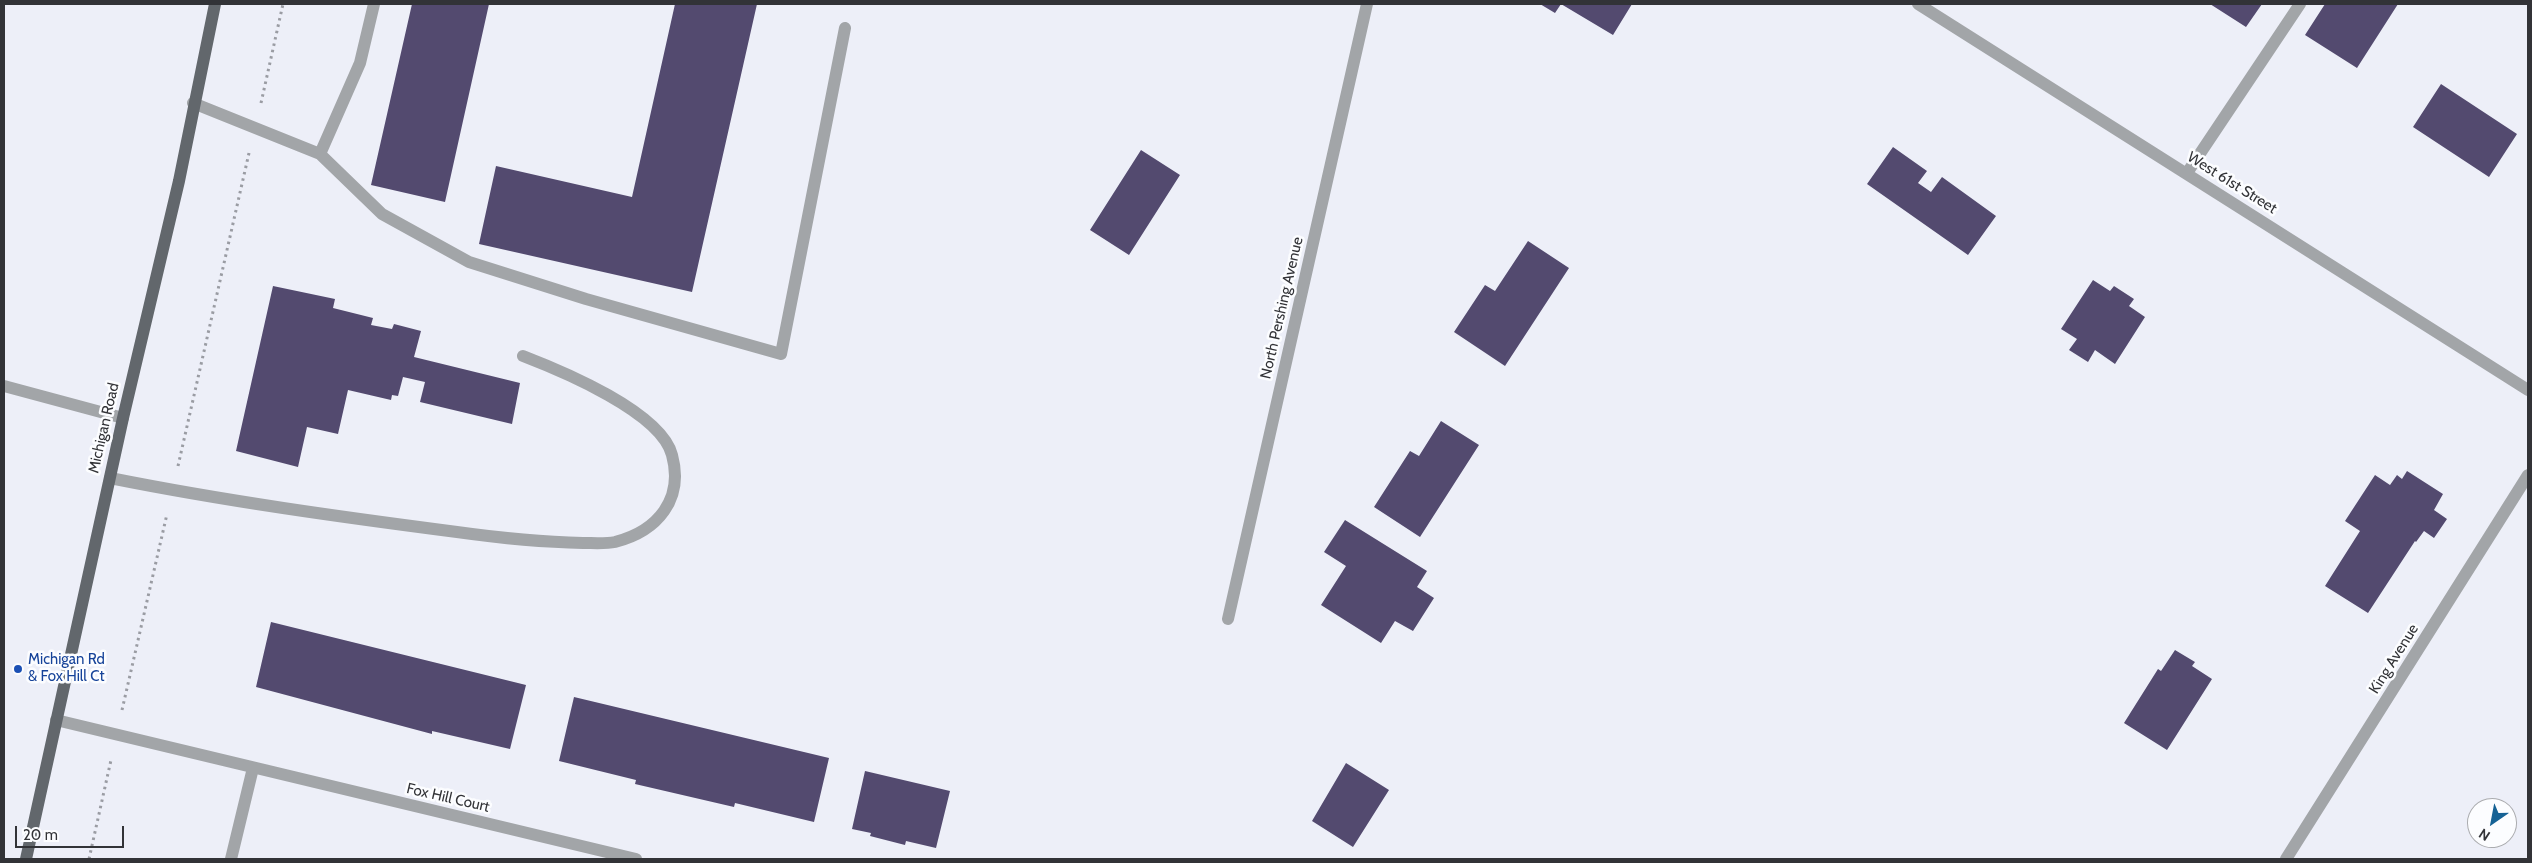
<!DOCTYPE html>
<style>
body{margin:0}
#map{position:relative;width:2532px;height:863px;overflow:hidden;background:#edeff8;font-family:Cabin,sans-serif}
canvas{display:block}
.frame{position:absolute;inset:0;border:5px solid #323337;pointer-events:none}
.north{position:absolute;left:2467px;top:798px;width:50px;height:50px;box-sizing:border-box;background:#fcfdff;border:1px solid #abacaf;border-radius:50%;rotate:213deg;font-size:14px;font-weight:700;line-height:20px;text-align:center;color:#323337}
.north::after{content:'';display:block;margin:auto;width:18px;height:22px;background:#166295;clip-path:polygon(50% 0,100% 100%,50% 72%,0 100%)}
.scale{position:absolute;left:15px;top:826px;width:109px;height:22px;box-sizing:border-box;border:2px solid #323337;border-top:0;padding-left:6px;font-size:15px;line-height:18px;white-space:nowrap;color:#323337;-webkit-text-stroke:4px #fcfdff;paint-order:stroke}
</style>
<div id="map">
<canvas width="2532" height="863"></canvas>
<div class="frame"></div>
<div class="north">N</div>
<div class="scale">20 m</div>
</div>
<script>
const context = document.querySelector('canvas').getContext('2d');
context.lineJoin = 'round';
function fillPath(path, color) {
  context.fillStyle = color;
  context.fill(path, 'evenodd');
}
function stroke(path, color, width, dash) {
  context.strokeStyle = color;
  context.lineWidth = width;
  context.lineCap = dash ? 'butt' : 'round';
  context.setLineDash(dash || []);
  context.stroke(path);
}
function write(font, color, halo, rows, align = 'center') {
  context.font = font + ' Cabin,sans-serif';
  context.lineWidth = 5;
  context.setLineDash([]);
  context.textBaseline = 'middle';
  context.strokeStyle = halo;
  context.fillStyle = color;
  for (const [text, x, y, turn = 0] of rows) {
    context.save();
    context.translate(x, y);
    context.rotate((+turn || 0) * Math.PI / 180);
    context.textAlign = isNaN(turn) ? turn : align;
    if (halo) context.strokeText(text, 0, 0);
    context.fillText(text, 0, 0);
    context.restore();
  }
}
fillPath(new Path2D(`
 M412 4H489L445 202 371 185Z
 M675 4H757L692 292 479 244 496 166 632 197Z
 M1540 4H1561L1555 13Z
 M1561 4H1632L1613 35Z
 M2210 4H2262L2246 27Z
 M2325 4H2398L2357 68 2305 35Z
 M2441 84 2517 134 2489 177 2413 127Z
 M1893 147 1927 171 1918 183 1931 192 1942 177 1996 216 1968 255 1867 184Z
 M1141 150 1180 175 1129 255 1090 230Z
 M1528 241 1569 268 1505 366 1454 332 1485 285 1495 291Z
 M2093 280 2110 291 2114 286 2134 299 2129 306 2145 317 2115 364 2095 350 2088 362 2069 350 2077 339 2061 329Z
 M273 286 335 299 333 308 373 318 371 325 392 329 394 324 421 331 414 357 520 383 512 424 420 402 425 382 403 377 398 396 392 395 391 400 348 390 338 434 307 427 298 467 236 451Z
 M1441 421 1479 445 1420 537 1374 507 1410 451 1419 456Z
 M2407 471 2443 494 2434 510 2447 519 2434 538 2424 531 2416 542 2415 541 2368 613 2325 586 2360 531 2345 521 2375 475 2390 485 2397 475 2402 479Z
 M1345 520 1427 571 1417 587 1434 598 1413 631 1395 621 1381 643 1321 605 1346 566 1324 552Z
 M271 622 526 685 510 749 432 731V734L256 687Z
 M2175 650 2195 662 2192 666 2212 679 2167 750 2124 723 2158 669 2161 671Z
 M574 697 829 758 814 822 735 803 734 807 635 784 636 780 559 761Z
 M1346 763 1389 790 1353 847 1312 821Z
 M865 771 950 791 936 848 906 841 905 845 870 836 871 833 852 829Z`), '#534a6f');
stroke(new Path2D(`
 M261 103 283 4
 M178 466 249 153
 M122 710 167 514
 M89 859 111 760`), '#9a9ca3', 3, [2.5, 4]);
stroke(new Path2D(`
 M1918 4 2528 390
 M193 103 320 154 382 214 469 262 586 299 781 354 845 28
 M320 154 360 63 374 4
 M2187 173 2300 4
 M4 386 123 418
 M110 478C225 501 341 517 457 532 500 538 539 542 583 543 593 543 606 544 615 542 658 531 684 499 672 455 661 412 562 371 523 356
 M1228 619 1367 4
 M56 720 636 859
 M231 859 253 768
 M2286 859 2528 475`), '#a2a5a8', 12);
stroke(new Path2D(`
 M26 859 123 418 179 181 215 4`), '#62676c', 12);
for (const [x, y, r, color] of [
 [18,669,5,"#1a4fb4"]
]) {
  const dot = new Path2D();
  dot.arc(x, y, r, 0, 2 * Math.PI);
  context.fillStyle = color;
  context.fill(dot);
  stroke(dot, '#fcfdff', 2);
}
write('15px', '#323337', '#fcfdff', [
 ["West 61st Street",2232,183,32],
 ["North Pershing Avenue",1282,308,-77],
 ["Michigan Road",104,428,-77],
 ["King Avenue",2394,659,-58],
 ["Fox Hill Court",448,798,13]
]);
write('15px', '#164399', '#fcfdff', [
 ["Michigan Rd",28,660],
 ["& Fox Hill Ct",28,677]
], 'left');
</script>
